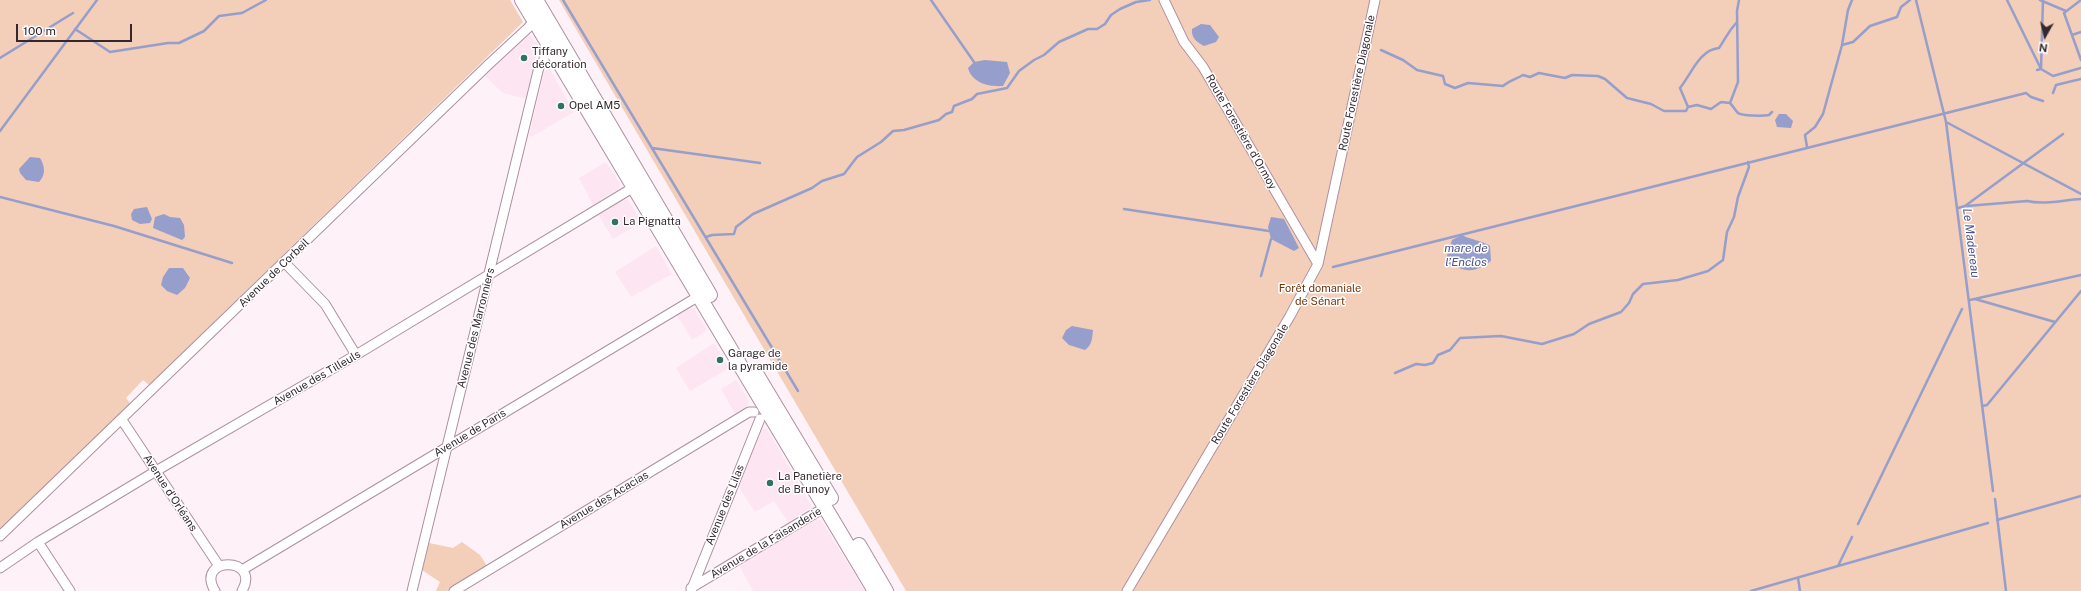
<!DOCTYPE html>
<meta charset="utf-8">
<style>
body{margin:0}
#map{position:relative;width:2081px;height:591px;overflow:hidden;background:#fef1f8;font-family:"Public Sans",sans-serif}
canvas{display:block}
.north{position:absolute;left:2025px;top:16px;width:40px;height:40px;-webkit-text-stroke:3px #fff;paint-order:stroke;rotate:188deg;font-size:11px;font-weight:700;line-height:16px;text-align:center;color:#34282e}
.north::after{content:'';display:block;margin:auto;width:14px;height:18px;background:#34282e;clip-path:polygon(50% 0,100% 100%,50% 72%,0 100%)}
.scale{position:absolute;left:16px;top:24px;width:116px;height:18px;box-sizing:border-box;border:2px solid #34282e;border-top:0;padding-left:5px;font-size:12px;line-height:14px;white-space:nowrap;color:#34282e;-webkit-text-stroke:3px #fff;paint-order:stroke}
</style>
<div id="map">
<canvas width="2081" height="591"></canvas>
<div class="north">N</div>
<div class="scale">100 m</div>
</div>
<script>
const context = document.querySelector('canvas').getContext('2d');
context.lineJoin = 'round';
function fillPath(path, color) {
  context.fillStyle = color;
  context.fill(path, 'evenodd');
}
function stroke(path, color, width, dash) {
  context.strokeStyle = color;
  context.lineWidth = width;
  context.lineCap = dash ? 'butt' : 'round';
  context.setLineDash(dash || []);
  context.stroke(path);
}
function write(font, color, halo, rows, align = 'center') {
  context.font = font + ' "Public Sans",sans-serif';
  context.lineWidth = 3;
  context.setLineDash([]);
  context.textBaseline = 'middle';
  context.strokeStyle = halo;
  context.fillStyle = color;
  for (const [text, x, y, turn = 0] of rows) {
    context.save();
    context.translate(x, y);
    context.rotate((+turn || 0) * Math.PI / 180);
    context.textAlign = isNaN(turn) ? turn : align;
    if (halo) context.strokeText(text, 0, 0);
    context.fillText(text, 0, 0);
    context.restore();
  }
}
fillPath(new Path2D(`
 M529 34 538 45 527 99 503 93 485 76Z
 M549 68 574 112 531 137 529 135 544 72Z
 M606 162 620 184 619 188 593 205 579 178Z
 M622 199 628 200 642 222 613 239 598 214Z
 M656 246 672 274 631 297 615 272Z
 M690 307 694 308 707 330 692 340 677 315Z
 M714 343 729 368 690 391 676 368Z
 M736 380 749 401 747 407 735 414 721 389Z
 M762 429H767L812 507 788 522 774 501 755 512 738 486Z
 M816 519 821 520 865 591H753L739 565Z`), '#fde5f2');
fillPath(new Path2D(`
 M0 0H510L523 22 149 385 143 380 126 398 130 403 113 421 0 533Z
 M559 0H2081V591H906Z
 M462 542 480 555 487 566 447 591H436L440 582 422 570 429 543 453 548Z`), '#f3ceb9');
fillPath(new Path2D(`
 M1201 24 1210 25 1219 37 1216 42 1204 46C1197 42 1191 38 1192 29Z
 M985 60 1007 62 1010 73 1003 86C989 87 972 83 968 68L974 62Z
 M1779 114H1786L1793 121 1791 128 1777 127 1775 120Z
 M30 157 40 158C45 166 46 175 39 182L26 180 20 173 19 169Z
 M147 207 152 219 150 223 140 224 132 220 131 214 134 209Z
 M164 214 170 217 180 218 184 225 185 237 182 240 153 228 155 217Z
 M1271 217 1284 219 1299 248 1294 251 1271 239 1268 227Z
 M1462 235C1471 240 1481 240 1490 246L1491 261C1472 275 1464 271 1445 262L1452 240Z
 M169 268H183L190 278 185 288 177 295 167 291 161 285 163 277Z
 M1072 326 1093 330C1092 339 1092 345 1085 350L1069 345 1062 338 1066 330Z`), '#969ecb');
stroke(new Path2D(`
 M563 0 798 391
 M931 0 974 62
 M1739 0 1737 11 1738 82 1730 103C1733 106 1735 110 1738 113 1742 116 1764 116 1769 115L1772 112
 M1916 0 1946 122 1993 491
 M2007 0 2041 69 2043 0
 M2040 0 2066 11
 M2081 0 2064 13 2081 60
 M75 29 110 52 168 43H179L204 31 219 16 242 13 266 0
 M2072 35 2081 32
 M1842 45 1853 42 1870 26 1897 17 1901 7 1910 0
 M1381 50 1403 60 1417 70 1443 76 1445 84 1455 88 1468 83 1503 86C1508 81 1516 79 1523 75L1530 77 1539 73 1565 78 1572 75 1598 76 1605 79 1627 98 1651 104 1664 111H1686L1688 107 1697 105 1711 109 1721 102 1730 103
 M0 58 73 13
 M2037 70 2041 69 2053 76 2081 68
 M2053 93 2056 85 2081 79
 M1688 107 1680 88C1692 73 1699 50 1719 48 1727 36 1727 33 1737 22
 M1946 122 2081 194
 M0 131 97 0
 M1807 147 1805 135 1815 127 1823 114 1842 45 1848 10 1852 0
 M652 148 760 163
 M0 197 114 226 232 263
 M1967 206 2027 201C2045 205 2063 200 2081 199
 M1958 208 1965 206 2063 134
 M1124 209 1269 231
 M706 237 712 235 734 234 736 227 753 214 812 188 822 181 844 174 857 157 881 142 893 131 904 130 939 120 946 114 952 112 954 106 972 99 977 94 1007 88 1019 71 1034 60 1044 55 1059 42 1088 29H1097L1105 24 1111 15 1120 9 1136 2 1150 0
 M1333 267 2026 93 2031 97 2043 101
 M1261 276 1271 239
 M1975 299 2055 322
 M1970 300 2081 275
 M1395 373 1416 364 1425 365 1433 363 1438 355 1450 350 1460 338 1501 336 1542 344 1574 334 1589 324 1621 312 1629 303 1633 294 1643 284 1678 280 1708 271 1723 260 1727 232 1734 217 1738 197 1749 167 1748 162
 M1983 406 1987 405 2081 291
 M1995 499 2006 591
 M1997 520 2081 496
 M1858 524 1962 309
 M1838 566 1852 537
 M1798 578 1800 591
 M1751 591 1988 523`), '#969ecb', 2.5);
const minor = new Path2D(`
 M1164 0 1184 42 1203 67 1318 264
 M285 263 325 304 356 355
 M122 420 219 566
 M0 536 488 65 528 28 536 18
 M38 542 70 591
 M0 568 38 542 156 471 356 355 634 187
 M242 570 699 296
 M691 588 817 512 826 508
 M215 591C194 556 262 556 242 591
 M412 591 539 67 544 60 546 40
 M454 591 749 412H754
 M691 591 760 419
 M1127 591 1290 316 1318 264 1375 0`);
const primary = new Path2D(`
 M522 0 875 591
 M536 0 710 295
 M757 375 831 498
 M859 545 886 591`);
stroke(minor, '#ae90a0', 11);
stroke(primary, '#ae90a0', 16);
stroke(minor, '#fff', 9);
stroke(primary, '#fff', 14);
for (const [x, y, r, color] of [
 [524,58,4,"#307364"],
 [561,106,4,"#307364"],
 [615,222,4,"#307364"],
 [720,360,4,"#307364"],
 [770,483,4,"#307364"]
]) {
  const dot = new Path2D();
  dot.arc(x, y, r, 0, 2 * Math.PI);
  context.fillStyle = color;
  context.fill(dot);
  stroke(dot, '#fff', 1.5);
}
write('11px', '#34282e', '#fff', [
 ["Tiffany",532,52],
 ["décoration",532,65],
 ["Opel AM5",569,106],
 ["La Pignatta",623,222],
 ["Garage de",728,354],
 ["la pyramide",728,367],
 ["La Panetière",778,477],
 ["de Brunoy",778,490]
], 'left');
write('11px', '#34282e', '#fff', [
 ["Route Forestière Diagonale",1357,83,-78],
 ["Route Forestière d'Ormoy",1241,132,60],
 ["Avenue de Corbeil",274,273,-44],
 ["Avenue des Marronniers",476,328,-76],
 ["Avenue des Tilleuls",317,378,-30],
 ["Route Forestière Diagonale",1250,384,-59],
 ["Avenue de Paris",470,433,-31],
 ["Avenue d'Orléans",170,493,57],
 ["Avenue des Acacias",604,500,-31],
 ["Avenue des Lilas",725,505,-68],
 ["Avenue de la Faisanderie",766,543,-31]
]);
write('11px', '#6e3408', '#fff', [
 ["Forêt domaniale",1320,289],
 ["de Sénart",1320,302]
]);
write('italic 12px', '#4b518d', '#fff', [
 ["Le Madereau",1971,243,83],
 ["mare de",1466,248],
 ["l’Enclos",1466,262]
]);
</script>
